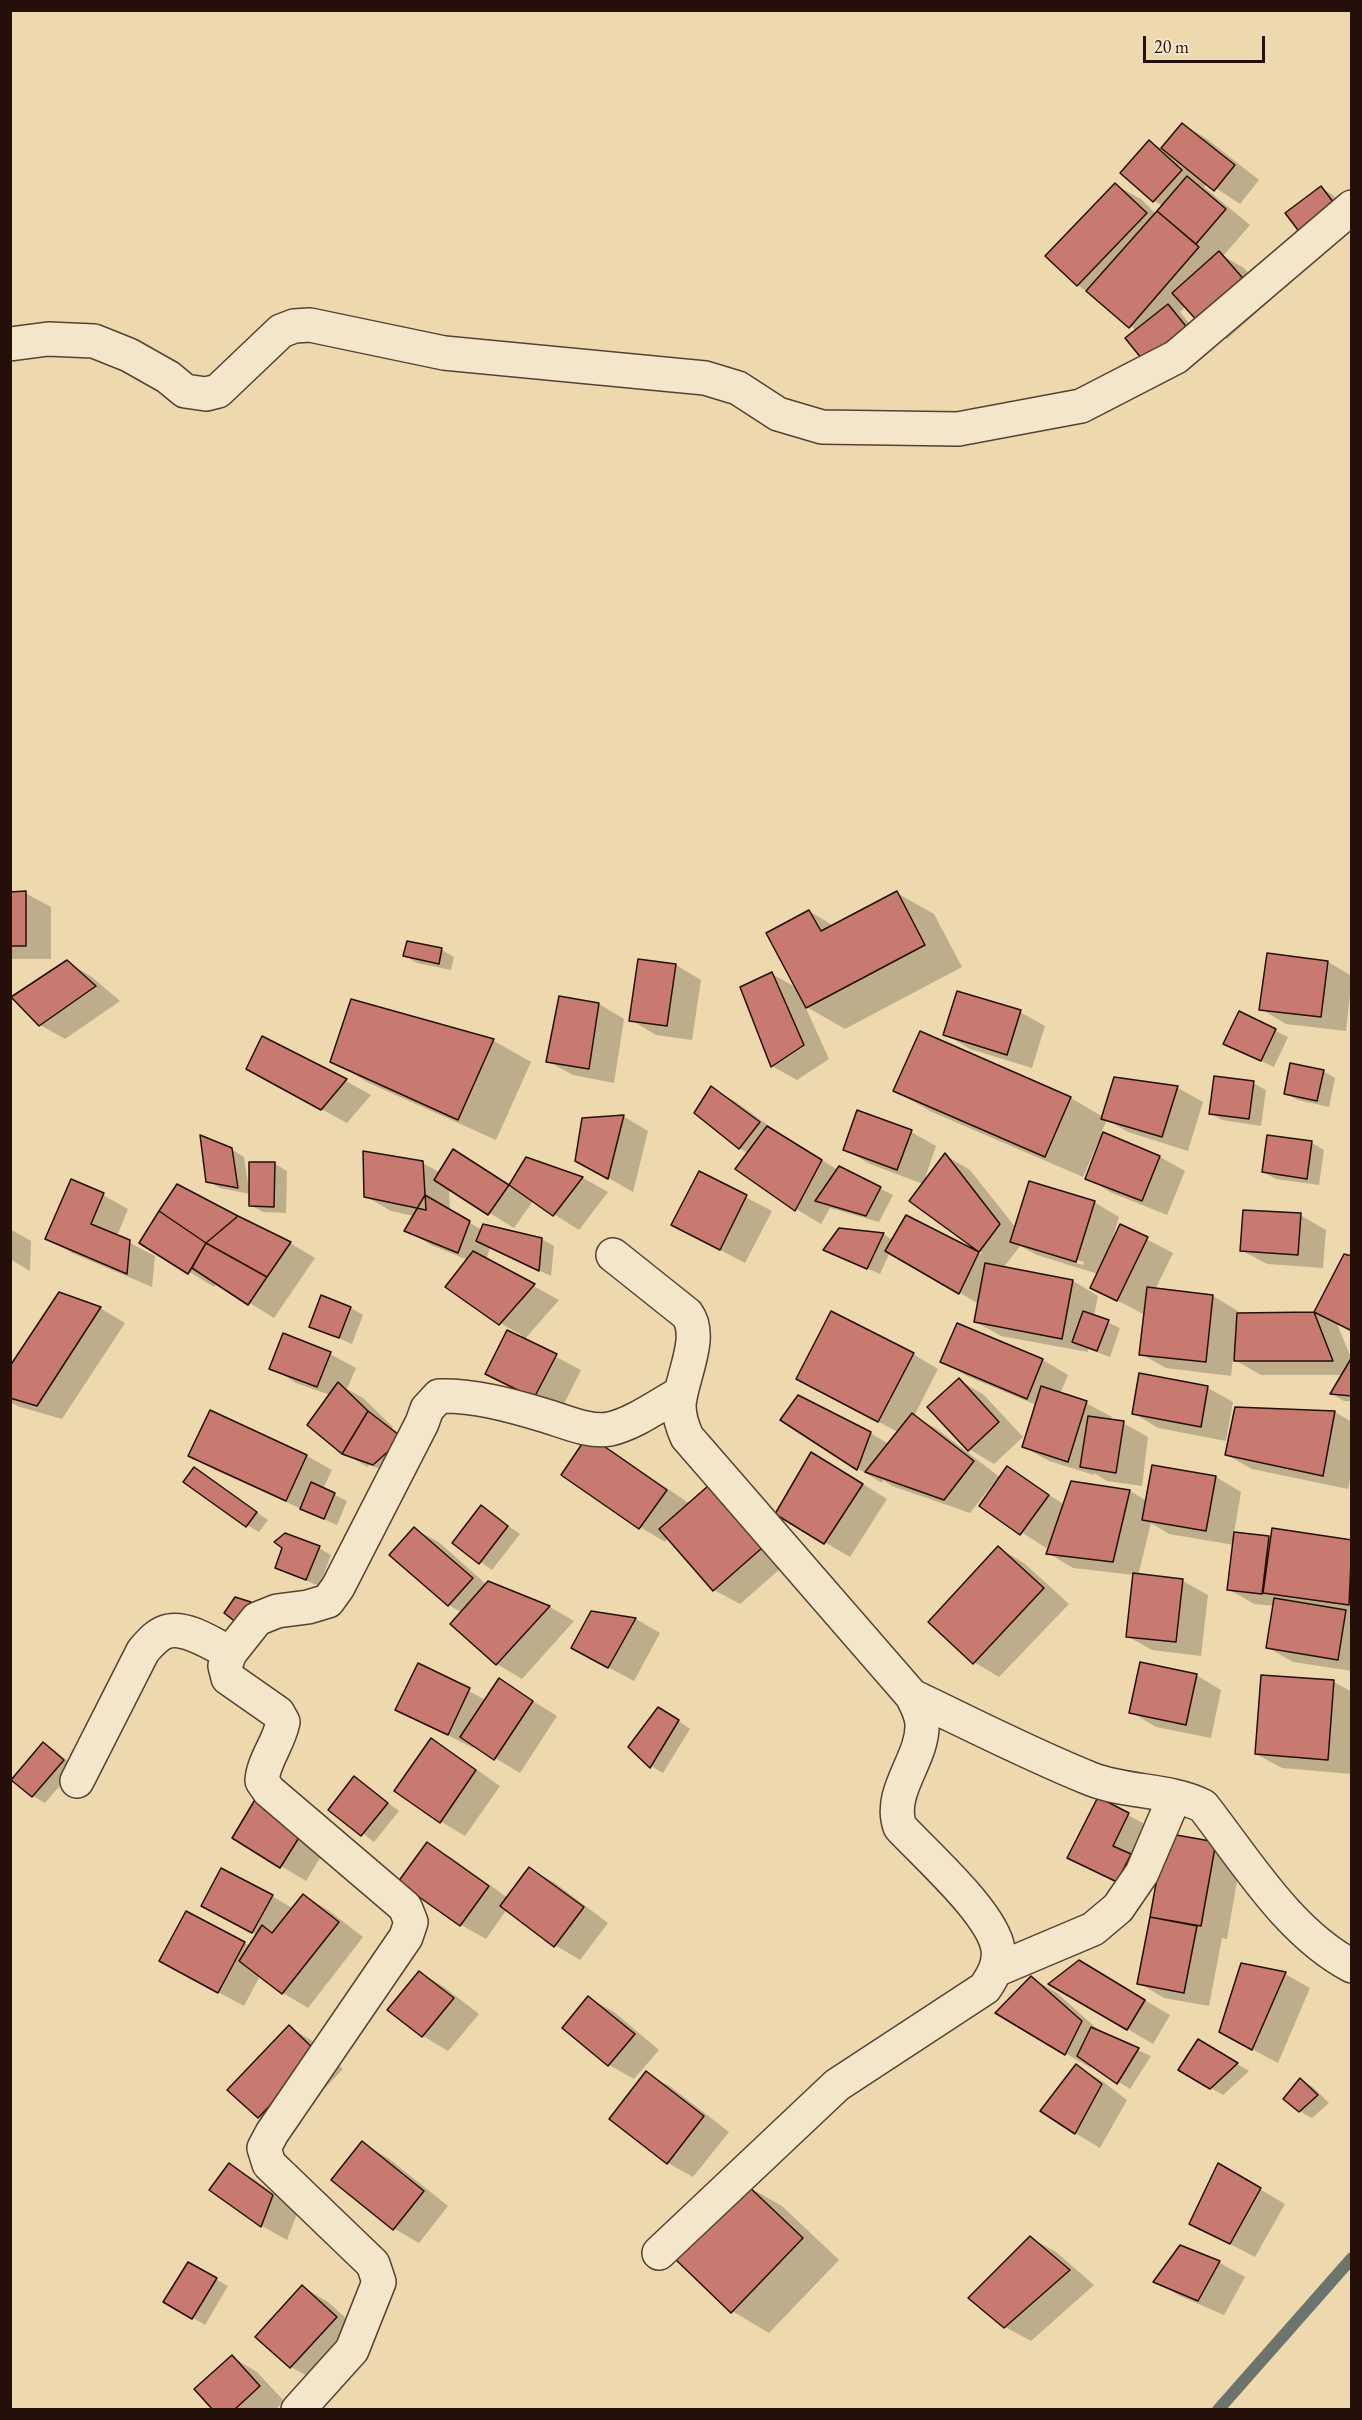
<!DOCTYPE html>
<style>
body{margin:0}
#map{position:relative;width:1362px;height:2420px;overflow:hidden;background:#edd9ad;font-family:"EB Garamond",serif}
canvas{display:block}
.frame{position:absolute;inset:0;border:12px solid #241008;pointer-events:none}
.scale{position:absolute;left:1143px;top:36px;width:122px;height:27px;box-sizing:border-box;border:3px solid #241008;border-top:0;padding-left:8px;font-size:18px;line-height:21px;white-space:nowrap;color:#241008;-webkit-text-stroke:4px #f3e6ca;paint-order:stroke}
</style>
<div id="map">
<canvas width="1362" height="2420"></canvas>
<div class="frame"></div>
<div class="scale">20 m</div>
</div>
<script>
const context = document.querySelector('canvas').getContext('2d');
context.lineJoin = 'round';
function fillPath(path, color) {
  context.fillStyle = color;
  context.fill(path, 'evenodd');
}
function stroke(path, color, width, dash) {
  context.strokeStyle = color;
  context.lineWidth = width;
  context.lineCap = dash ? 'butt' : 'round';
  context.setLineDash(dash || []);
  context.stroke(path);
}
fillPath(new Path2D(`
 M1182 124 1207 139 1259 180 1240 204 1208 183 1204 187 1250 225 1223 256 1244 268 1272 299 1227 339 1202 324 1186 306 1180 312 1200 337 1137 331 1078 285 1115 185 1141 199 1156 214 1163 206 1154 201 1149 142 1162 149Z
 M1321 188 1333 195 1352 219 1305 237Z
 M25 893 51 907V959H10V894Z
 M897 893 934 914 962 967 845 1029 805 1006 829 1059 797 1080 772 1066V974L797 988 809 911 834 926Z
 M408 943 442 950 454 957 451 970 417 963 405 956Z
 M67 962 92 977 120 1001 65 1039 40 1025Z
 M1328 962 1352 976 1346 1031 1286 1024 1261 1009Z
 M676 965 701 980 692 1040 656 1035 631 1020Z
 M352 1001 494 1041 531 1062 496 1140 369 1083 332 1061Z
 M599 1004 624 1019 614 1083 573 1075 547 1061Z
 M1020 1012 1045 1026 1032 1068 970 1049 945 1034Z
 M1239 1013 1288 1037 1274 1067 1225 1044Z
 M263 1038 346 1081 371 1095 347 1123 273 1083Z
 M1323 1071 1335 1078 1329 1107 1298 1100 1285 1093Z
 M1115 1078 1178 1088 1203 1102 1188 1151 1128 1132 1107 1120 1101 1133 1160 1157 1185 1171 1167 1215 1112 1193 1087 1178 1102 1139 1100 1138 1083 1177 932 1112 895 1091 1071 1098 1103 1117Z
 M1253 1083 1266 1090 1261 1126 1222 1120 1210 1113Z
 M711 1088 736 1102 780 1134 838 1170 839 1168 893 1195 879 1222 830 1208 821 1224 796 1209 737 1168 748 1153 739 1148Z
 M623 1116 648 1131 633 1192 577 1160Z
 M911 1132 936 1146 923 1184 870 1164 845 1150Z
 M1268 1137 1312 1143 1324 1150 1319 1185 1276 1179 1263 1172Z
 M231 1149 244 1157 249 1190 275 1164 287 1171 286 1213 263 1212 250 1205V1194L220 1188 208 1181Z
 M454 1151 510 1186 527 1159 583 1178 608 1192 579 1230 533 1201 514 1228 449 1188 450 1211 482 1230 542 1239 554 1246 551 1276 490 1248 486 1260 559 1300 524 1340 581 1370 560 1412 487 1373 523 1336 500 1323 468 1260 431 1245 406 1230 414 1216 391 1211 365 1196 423 1163 441 1173Z
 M945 1155 970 1170 1016 1228 1094 1202 1119 1217 1112 1240 1114 1241 1121 1226 1173 1253 1155 1290 1213 1296 1238 1311 1237 1315 1314 1314 1345 1256 1352 1258V1331L1337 1324 1352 1360V1401H1344L1332 1394 1343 1375H1261L1233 1359 1231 1376 1166 1368 1141 1354 1145 1315 1092 1287 1098 1274 1037 1255 1020 1246 1003 1268 1073 1281 1098 1296 1094 1316 1120 1328 1110 1357 1088 1349V1352L1001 1336 976 1322 979 1304 890 1252 880 1274 825 1250 883 1234 893 1240 907 1217 981 1254 982 1253 911 1200ZM1037 1248 1084 1262 1083 1265 1037 1251Z
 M700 1173 772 1211 745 1263 673 1225Z
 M72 1181 103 1195 128 1209 117 1236 155 1256 152 1287 72 1253 47 1238Z
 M1300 1215 1326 1230 1323 1268 1267 1264 1241 1250Z
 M10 1229 31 1241 30 1271 10 1259Z
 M141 1242 290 1243 315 1258 274 1318 217 1283 214 1287Z
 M60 1294 100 1308 125 1323 62 1419 20 1407 10 1402V1369Z
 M351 1308 363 1315 352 1344 311 1326Z
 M958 1325 1043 1360 1068 1375 1060 1394 1086 1403 1112 1417 1110 1421 1123 1423 1148 1437 1142 1486 1107 1481 1094 1473V1475L1049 1461 1024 1447 1036 1405 967 1376 942 1361Z
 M284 1335 330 1354 356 1368 347 1389 363 1398 393 1427 392 1429 414 1446 386 1471 369 1465 368 1467 343 1453 330 1395 296 1383 271 1368Z
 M913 1354 938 1369 914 1416 937 1429 1001 1478 1007 1468 1065 1505 1072 1483 1130 1491 1147 1501 1216 1477 1241 1492 1234 1533 1272 1539 1352 1541V1671L1293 1662 1267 1647 1274 1606 1254 1604 1228 1589 1234 1545 1169 1534 1151 1523 1138 1576 1183 1581 1208 1595 1201 1656 1152 1650 1127 1636 1134 1575 1073 1568 1048 1553 1051 1541 1046 1548 981 1506 998 1482 996 1480 970 1513 892 1486 883 1480 882 1483 857 1468 870 1433 889 1444 898 1432 823 1393Z
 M1141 1375 1208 1388 1233 1402 1226 1441 1158 1428 1133 1413Z
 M959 1380 984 1395 1023 1437 994 1464 969 1449Z
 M1335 1412 1352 1422V1470L1348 1489 1252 1469 1227 1455Z
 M588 1437 614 1452 690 1504 787 1563 740 1604 714 1590 668 1537 665 1542 640 1527Z
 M190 1455 307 1456 332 1470 323 1489 347 1501 337 1525 215 1470Z
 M837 1468 887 1499 850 1557 777 1514Z
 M195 1469 268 1520 259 1532 247 1525Z
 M481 1507 520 1534 492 1570 454 1543Z
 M415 1529 440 1543 487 1585 489 1583 550 1607 574 1621 522 1679 497 1664 452 1624 462 1613 449 1605 391 1555Z
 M284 1548H319L331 1555 319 1586 277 1568Z
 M999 1548 1024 1563 1069 1604 999 1677 974 1662Z
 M591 1613 636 1619 660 1633 634 1681 598 1662Z
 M418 1665 486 1700 499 1680 557 1716 520 1773 475 1746 473 1748 397 1709Z
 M1196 1675 1221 1690 1211 1738 1156 1727 1131 1712Z
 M1334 1682 1352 1692V1774L1282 1768 1256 1754Z
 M671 1716 690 1729 663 1773 651 1766Z
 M431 1740 456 1755 500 1786 465 1836 440 1821Z
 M44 1744 56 1751 75 1768 45 1803 33 1796 13 1779Z
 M354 1778 399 1811 374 1842 330 1809Z
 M1098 1799 1154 1829 1143 1896 1069 1857Z
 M257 1800 329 1843 306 1881 281 1866Z
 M1166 1835 1215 1843 1241 1858 1227 1939 1222 1938 1209 2006 1164 1998 1139 1983Z
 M427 1844 452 1858 508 1898 530 1869 555 1883 608 1923 580 1960 555 1945 507 1909 486 1939 461 1925 400 1882Z
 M303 1895 328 1910 363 1937 308 2008 283 1993 260 1976 244 2006 186 1975V1913L250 1946 257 1935 203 1906 272 1896 292 1908Z
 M419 1972 444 1987 479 2014 448 2051 423 2036 389 2010Z
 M1285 1974 1310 1988 1278 2063 1246 2046Z
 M1104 1976 1170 2015 1153 2044 1051 1984Z
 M1032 1978 1057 1993 1104 2035 1151 2056 1130 2089 1092 2065 1091 2068 1065 2053Z
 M589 1998 614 2012 659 2050 634 2079 609 2065Z
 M289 2027 314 2042 343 2069 284 2131 259 2117Z
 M1199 2041 1249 2071 1223 2095 1180 2070Z
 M1077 2066 1102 2081 1127 2100 1100 2148 1075 2133Z
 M646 2073 671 2087 729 2132 693 2177 668 2163Z
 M1300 2080 1313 2087 1329 2103 1312 2118 1299 2111Z
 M362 2143 388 2158 448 2206 419 2243 393 2228Z
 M229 2165 254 2179 298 2211 287 2240 262 2226 211 2189Z
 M1219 2165 1285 2204 1255 2257 1191 2224Z
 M745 2185 782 2206 839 2260 769 2333 732 2311Z
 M1031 2238 1056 2252 1094 2285 1031 2341 1005 2327Z
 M1180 2247 1220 2263 1245 2277 1224 2315 1180 2296 1155 2281Z
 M189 2264 228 2286 205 2325 166 2302Z
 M303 2287 328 2302 361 2332 316 2381 291 2367Z
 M232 2357 257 2372 284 2401 275 2410H215Z`), '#0003');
stroke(new Path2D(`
 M1218 2410 1352 2258`), '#6b756d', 12);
const building = new Path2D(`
 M1182 123 1235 165 1214 191 1161 148Z
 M1149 140 1182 170 1153 202 1120 173Z
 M1187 176 1226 209 1196 244 1157 211Z
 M1115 183 1147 213 1077 286 1045 256Z
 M1321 186 1340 211 1304 238 1285 213Z
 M1157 211 1199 247 1129 328 1086 291Z
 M1219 251 1248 284 1201 325 1172 293Z
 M1168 304 1189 330 1146 364 1125 338Z
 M26 891V946H10V892Z
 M897 891 925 945 806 1008 766 933 809 910 821 931Z
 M407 941 442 948 439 964 403 956Z
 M1267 953 1328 961 1321 1017 1259 1010Z
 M638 959 676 964 667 1026 629 1021Z
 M67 960 96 986 39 1026 11 997Z
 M772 972 804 1045 771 1067 740 987Z
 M957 991 1021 1010 1007 1055 943 1035Z
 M559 996 599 1003 589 1069 546 1062Z
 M351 999 494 1039 458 1120 330 1062Z
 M1239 1011 1276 1029 1261 1061 1223 1044Z
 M920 1031 1071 1097 1045 1157 893 1091Z
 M262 1036 347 1079 321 1110 246 1069Z
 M1290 1063 1324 1070 1317 1101 1284 1094Z
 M1214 1076 1254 1081 1249 1119 1209 1114Z
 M1114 1077 1178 1086 1162 1137 1101 1119Z
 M711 1086 760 1122 739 1149 694 1113Z
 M857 1110 912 1130 897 1170 843 1150Z
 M624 1115 608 1179 575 1161 582 1118Z
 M767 1126 822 1160 795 1211 735 1169Z
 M1103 1132 1160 1156 1142 1201 1085 1179Z
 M200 1135 232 1148 238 1188 206 1182Z
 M1267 1135 1312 1141 1307 1179 1262 1172Z
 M453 1149 509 1185 488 1215 434 1180Z
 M363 1151 423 1161 426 1210 364 1197Z
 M945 1153 1000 1224 979 1252 909 1201Z
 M526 1157 583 1177 553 1216 509 1185Z
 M249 1162H275L274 1207 249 1206Z
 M839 1166 881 1187 866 1216 815 1201Z
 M699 1171 747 1195 720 1250 671 1225Z
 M71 1179 104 1193 91 1224 130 1240 127 1274 45 1239Z
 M1029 1181 1095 1201 1076 1262 1010 1242Z
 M177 1184 238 1216 206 1243 159 1211Z
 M425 1195 470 1221 458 1253 404 1231Z
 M1243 1210 1301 1213 1298 1255 1240 1251Z
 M159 1211 206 1243 188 1274 139 1243Z
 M906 1215 979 1252 959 1294 885 1251Z
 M238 1216 291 1242 267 1277 206 1243Z
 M483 1224 542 1238 539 1271 476 1241Z
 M1120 1224 1148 1237 1117 1301 1090 1288Z
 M839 1228 884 1233 867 1269 823 1250Z
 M206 1243 267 1277 248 1305 192 1268Z
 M473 1251 535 1284 499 1325 445 1287Z
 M1344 1254 1352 1256V1331L1314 1312Z
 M985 1263 1073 1280 1062 1339 974 1322Z
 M1147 1287 1213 1295 1206 1362 1139 1355Z
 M59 1292 101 1307 37 1406 10 1398V1366Z
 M321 1295 351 1307 339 1338 309 1327Z
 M831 1311 914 1353 878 1422 796 1379Z
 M1083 1311 1109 1320 1097 1351 1072 1342Z
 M1314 1312 1333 1361H1234L1237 1313Z
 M957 1323 1043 1359 1027 1399 940 1362Z
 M507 1330 557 1354 534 1398 485 1374Z
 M283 1333 331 1352 317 1387 269 1369Z
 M1352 1357V1396L1330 1394Z
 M1139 1373 1208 1386 1201 1427 1132 1414Z
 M959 1378 999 1422 968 1451 927 1407Z
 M338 1382 368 1411 342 1454 307 1425Z
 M1041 1386 1087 1401 1068 1462 1022 1447Z
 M798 1395 871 1432 857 1470 780 1420Z
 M1235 1407 1335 1411 1323 1476 1225 1455Z
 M210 1410 307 1455 286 1501 188 1456Z
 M368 1411 403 1438 373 1465 342 1454Z
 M912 1413 974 1461 944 1500 865 1472Z
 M1088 1416 1124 1421 1116 1473 1080 1467Z
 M588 1435 667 1490 639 1529 561 1475Z
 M811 1452 863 1484 824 1544 775 1514Z
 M1152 1465 1216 1476 1206 1531 1142 1520Z
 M1007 1466 1049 1495 1020 1535 979 1506Z
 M194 1467 257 1512 246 1527 183 1482Z
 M1071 1481 1130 1490 1113 1562 1046 1554Z
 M311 1482 335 1493 324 1519 300 1509Z
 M708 1486 762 1548 713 1591 659 1529Z
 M481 1505 508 1526 479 1564 452 1543Z
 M414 1527 473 1578 448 1606 389 1555Z
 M1272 1528 1352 1540 1349 1605 1263 1593Z
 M1234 1532 1269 1536 1262 1594 1227 1590Z
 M285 1533 320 1546 306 1580 275 1568 282 1548 274 1542Z
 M998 1546 1044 1588 973 1664 928 1622Z
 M1133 1573 1183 1579 1176 1642 1126 1637Z
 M488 1581 550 1606 496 1665 450 1624Z
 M235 1597 251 1602 237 1623 224 1613Z
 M1274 1598 1346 1610 1338 1660 1266 1648Z
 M591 1611 636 1618 608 1668 571 1648Z
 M1140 1662 1197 1674 1186 1725 1129 1713Z
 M418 1663 470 1688 448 1735 395 1710Z
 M1261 1675 1334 1680 1328 1760 1255 1754Z
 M499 1678 533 1701 494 1760 460 1737Z
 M658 1707 679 1720 650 1768 628 1747Z
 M431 1738 476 1770 440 1823 394 1791Z
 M43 1742 64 1760 32 1797 11 1780Z
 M354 1776 388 1803 361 1836 328 1810Z
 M1098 1797 1129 1813 1113 1846 1131 1854 1117 1882 1067 1858Z
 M256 1798 305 1828 280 1868 232 1838Z
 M1165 1833 1216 1842 1201 1926 1150 1917Z
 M427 1842 489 1886 460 1926 398 1882Z
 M529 1867 584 1907 554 1947 500 1906Z
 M221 1868 273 1895 252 1933 201 1906Z
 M303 1894 339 1922 282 1994 239 1961 262 1925 272 1933Z
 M186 1911 245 1942 218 1993 159 1961Z
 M1150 1917 1197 1926 1184 1993 1137 1984Z
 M1079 1960 1145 2000 1127 2030 1048 1984Z
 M1241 1963 1286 1972 1252 2050 1219 2032Z
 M419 1971 454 1998 422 2037 387 2010Z
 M1031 1976 1082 2021 1065 2055 995 2013Z
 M588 1996 635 2034 608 2066 562 2028Z
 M289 2025 319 2054 258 2118 227 2090Z
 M1091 2027 1139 2048 1117 2084 1077 2056Z
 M1198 2039 1238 2063 1210 2089 1178 2070Z
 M1076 2064 1102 2084 1075 2134 1040 2111Z
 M646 2071 704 2116 667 2164 609 2119Z
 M1300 2078 1318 2095 1299 2112 1283 2099Z
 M362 2141 424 2191 393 2230 331 2180Z
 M229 2163 273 2195 261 2227 209 2190Z
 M1218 2163 1261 2188 1230 2244 1189 2224Z
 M745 2183 803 2238 731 2313 673 2257Z
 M1030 2236 1070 2270 1004 2328 968 2298Z
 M1180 2245 1220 2261 1198 2301 1153 2282Z
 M188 2262 217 2278 192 2319 163 2302Z
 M302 2285 337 2317 290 2368 255 2337Z
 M232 2355 260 2386 234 2410H213L194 2389Z`);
fillPath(building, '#c87a70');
stroke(building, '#241008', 1.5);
const street = new Path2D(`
 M10 344 48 339 94 341 129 355 168 377 185 391 206 394 218 391 281 331 294 326 310 325 444 353 705 378 738 388 778 414 822 427 958 429 1081 406 1176 357 1352 207
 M613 1255 687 1314C704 1337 681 1378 679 1405 679 1417 682 1426 687 1437L912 1696C916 1704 921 1713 922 1723 924 1759 887 1791 900 1827 926 1855 993 1914 998 1949 1000 1964 993 1976 985 1988L837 2085 659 2253
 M912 1696C971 1724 1031 1755 1091 1779 1127 1793 1169 1789 1203 1806 1246 1861 1289 1933 1352 1966
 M77 1781 143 1651C150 1643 158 1633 169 1631 188 1627 214 1645 230 1653
 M996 1970 1093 1929 1118 1908 1142 1873 1174 1798
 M298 2410 352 2350 379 2282 373 2264 269 2164 264 2148 272 2133 406 1937 411 1922 405 1907 269 1791 262 1781C263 1761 279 1743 283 1722L278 1713 228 1678 225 1666 230 1653 257 1619 277 1611 308 1607 328 1601 338 1587 422 1423 427 1409 439 1396C473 1395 510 1405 543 1415 564 1421 589 1433 610 1429 635 1423 659 1405 681 1393`);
stroke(street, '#564231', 36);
stroke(street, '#f3e6ca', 33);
</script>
